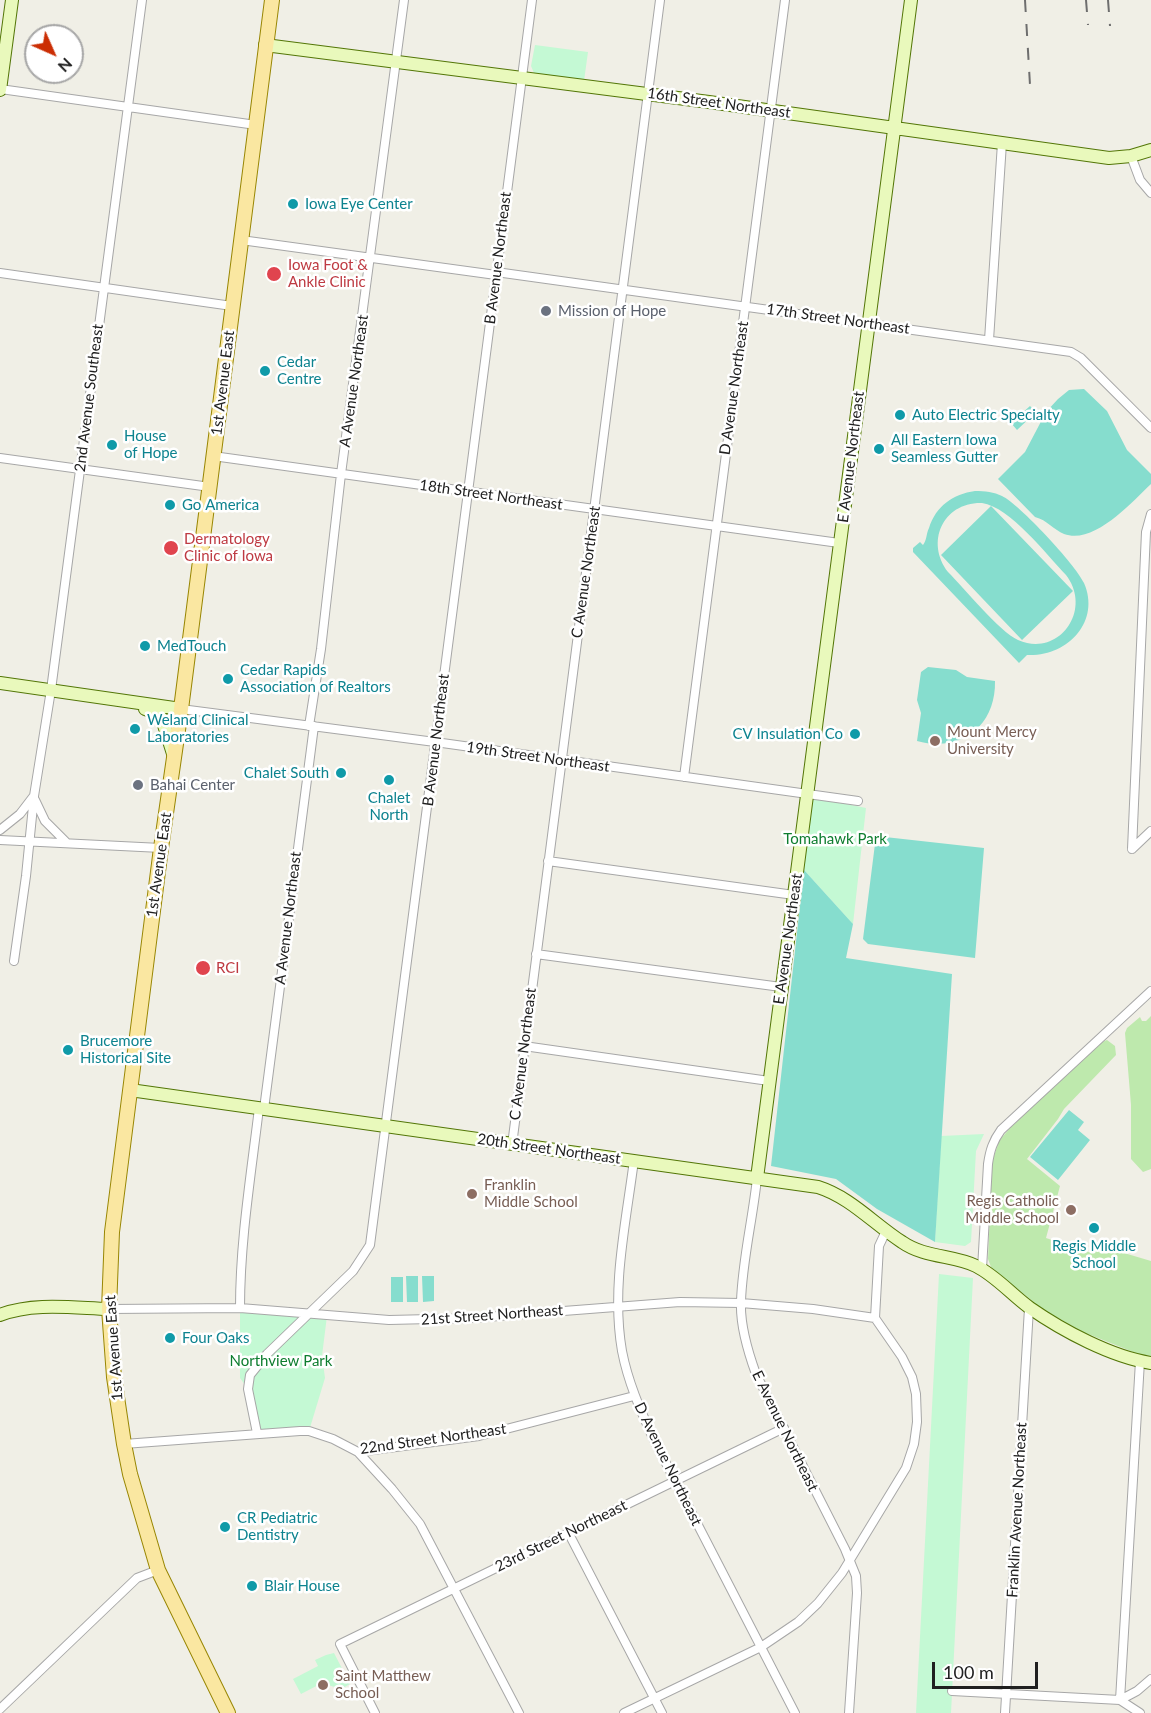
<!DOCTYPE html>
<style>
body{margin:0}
#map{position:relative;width:1151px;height:1713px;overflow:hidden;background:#f0efe6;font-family:Lato,sans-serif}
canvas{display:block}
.north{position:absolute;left:24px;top:24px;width:60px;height:60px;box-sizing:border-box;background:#fff;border:2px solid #a6a6a6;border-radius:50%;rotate:135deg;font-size:16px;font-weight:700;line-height:24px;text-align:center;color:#202020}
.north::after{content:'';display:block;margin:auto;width:21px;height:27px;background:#cb2e04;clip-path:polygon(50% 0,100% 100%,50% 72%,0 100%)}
.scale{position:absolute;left:932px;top:1662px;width:106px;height:27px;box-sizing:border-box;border:3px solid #202020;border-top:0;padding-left:8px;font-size:18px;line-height:21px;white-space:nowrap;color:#202020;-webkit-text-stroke:4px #fff;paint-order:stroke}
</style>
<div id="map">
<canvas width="1151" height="1713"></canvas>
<div class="north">N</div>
<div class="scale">100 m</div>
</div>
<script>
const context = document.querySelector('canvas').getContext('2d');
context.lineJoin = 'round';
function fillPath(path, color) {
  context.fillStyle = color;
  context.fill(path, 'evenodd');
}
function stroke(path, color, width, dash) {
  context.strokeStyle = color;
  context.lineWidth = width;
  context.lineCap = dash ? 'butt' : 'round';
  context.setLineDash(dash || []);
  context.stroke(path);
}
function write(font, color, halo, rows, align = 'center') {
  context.font = font + ' Lato,sans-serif';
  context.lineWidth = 5;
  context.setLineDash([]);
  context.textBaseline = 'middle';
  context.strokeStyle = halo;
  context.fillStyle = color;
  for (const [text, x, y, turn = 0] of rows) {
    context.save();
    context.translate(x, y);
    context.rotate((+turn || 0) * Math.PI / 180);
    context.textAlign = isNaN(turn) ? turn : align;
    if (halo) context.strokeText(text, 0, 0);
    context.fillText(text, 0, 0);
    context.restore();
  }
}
fillPath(new Path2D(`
 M1151 1016V1169L1143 1172 1131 1159V1105L1125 1033 1127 1028 1140 1017 1142 1021H1146Z
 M1107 1040 1115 1046 1116 1055 1064 1109 1058 1119 1027 1159 1060 1186 1046 1238 1092 1253 1097 1245 1151 1261V1356L1138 1354 1083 1332 1042 1309 991 1267 988 1259 992 1162 999 1141 1010 1128 1102 1042Z`), '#bee9ad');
fillPath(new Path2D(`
 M535 45 588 52 584 81 534 73 531 66Z
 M812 797 866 808 853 924 804 870Z
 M984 1134 976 1151 971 1242 965 1246 935 1242 941 1136Z
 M939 1274 973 1278 951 1713H916Z
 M240 1308 327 1316 322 1356 325 1378 309 1431 257 1433 248 1389 240 1378Z
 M334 1653 350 1684 341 1689 328 1685 326 1681 301 1694 293 1679 318 1666 315 1660 326 1655Z`), '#c4f9d4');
fillPath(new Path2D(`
 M1084 389 1107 411 1127 450 1151 474V484C1131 503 1094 545 1064 534 1054 530 1047 520 1035 517L998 479 1025 452 1046 412 1058 399 1069 390Z
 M1030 406 1036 412 1017 430 1011 423Z
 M975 491C985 491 994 492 1002 496 1019 504 1076 565 1084 583 1101 622 1067 657 1027 655L1019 663 913 552V548L920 542 923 545C927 540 926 534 929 528 936 506 953 494 975 491ZM982 503C1010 507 1046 554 1066 575 1093 610 1059 658 1018 640 1000 632 964 588 948 572 925 542 943 502 982 503Z
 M991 506 1073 591 1022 640 941 555Z
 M928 667 956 670 967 677 995 681C996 726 961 753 917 741L921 713 917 700 921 672Z
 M876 836 984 848 975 958 868 944 863 939Z
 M804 870 853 924 846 958 952 974 935 1242 877 1209 836 1179 771 1166Z
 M1069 1110 1084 1122 1078 1130 1090 1140 1058 1180 1030 1157Z
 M406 1276H418V1302H407Z
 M422 1276H434V1301L423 1302Z
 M391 1277H403V1302H391Z`), '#86ddce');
const street = new Path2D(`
 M0 89 256 125
 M1131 156 1140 180 1151 193
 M241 240 496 275
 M496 272 1071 352 1081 358 1151 428
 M0 273 232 306
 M989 340 1002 143
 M213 456 839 543
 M0 458 210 487
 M181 709 435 742 858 801
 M309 726 321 649 341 474 404 0
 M684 777 785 0
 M35 800 45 821 67 843
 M0 830 20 814 33 797
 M0 840 161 848
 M1132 849 1146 532 1151 514
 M1132 849 1151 831
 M548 861 794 895
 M536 954 781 987
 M14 961 26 876 34 796 51 690 142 0
 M524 1046 769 1081
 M264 1109 314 726
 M512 1145 660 0
 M634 1160C626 1223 611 1288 622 1351 628 1382 640 1409 653 1438L795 1713
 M757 1178C753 1218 742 1262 741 1302 740 1325 748 1352 756 1374L845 1549 856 1576 857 1593 849 1713
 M982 1269 988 1164C990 1150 993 1141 1001 1130L1151 991
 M240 1308C240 1241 251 1175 259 1108
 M109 1309 240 1308 389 1320 473 1318 680 1302 741 1303 813 1309 875 1318
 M257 1433 248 1389 250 1375 267 1354 353 1271 370 1245 532 0
 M124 1444 300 1431H309L333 1439 358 1452 479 1436 634 1396
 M358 1452 392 1489 420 1524 519 1713
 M568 1532 662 1713
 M952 1691 1120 1700 1137 1691 1151 1679
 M0 1709 137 1578 158 1570
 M375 1713 340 1644 784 1428
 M624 1713 761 1647 798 1622 818 1603 842 1573 906 1468 914 1444 917 1422 916 1394 912 1377 902 1357 875 1318 879 1246 886 1231
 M1005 1713 1029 1308
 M1140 1713 1120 1700 1140 1361`);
const secondary = new Path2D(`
 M265 45 709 102 1109 158 1131 156 1151 150
 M0 90 12 0
 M0 683 181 709
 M145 709 158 714 162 719 174 757
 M130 1090 818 1187C850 1197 874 1224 902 1242 925 1258 953 1255 976 1266 996 1276 1012 1295 1030 1308 1063 1331 1112 1357 1151 1363
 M757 1178 911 0
 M0 1315C33 1302 74 1308 109 1309`);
const primary = new Path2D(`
 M228 1713 158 1570 130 1474 124 1444 114 1377 109 1309 112 1232 161 848 181 709 272 0`);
stroke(street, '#a7a7a7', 10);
stroke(secondary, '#537607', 14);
stroke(primary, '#988603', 16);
stroke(street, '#fff', 8);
stroke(secondary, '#e9f9bc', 12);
stroke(primary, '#fae7a1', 14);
stroke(new Path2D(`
 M1025 0 1030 85
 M1086 0 1088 25
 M1108 0 1110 26`), '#6e6e6e', 2, [12, 12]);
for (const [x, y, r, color] of [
 [293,204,6,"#0f9aa8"],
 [274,274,8,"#e0444e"],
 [546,311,6,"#6b7280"],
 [265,371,6,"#0f9aa8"],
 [900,415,6,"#0f9aa8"],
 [112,445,6,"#0f9aa8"],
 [879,449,6,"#0f9aa8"],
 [170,505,6,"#0f9aa8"],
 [171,548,8,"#e0444e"],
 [145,646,6,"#0f9aa8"],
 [228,679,6,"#0f9aa8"],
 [135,729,6,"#0f9aa8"],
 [855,734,6,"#0f9aa8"],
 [935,741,6,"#8d6e63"],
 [341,773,6,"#0f9aa8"],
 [389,780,6,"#0f9aa8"],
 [138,785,6,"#6b7280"],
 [203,968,8,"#e0444e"],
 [68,1050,6,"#0f9aa8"],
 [472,1194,6,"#8d6e63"],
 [1071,1210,6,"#8d6e63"],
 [1094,1228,6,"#0f9aa8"],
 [170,1338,6,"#0f9aa8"],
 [225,1527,6,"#0f9aa8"],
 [252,1586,6,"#0f9aa8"],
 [323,1685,6,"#8d6e63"]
]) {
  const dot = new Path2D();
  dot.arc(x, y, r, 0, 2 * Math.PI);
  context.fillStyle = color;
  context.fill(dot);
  stroke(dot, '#fff', 2);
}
write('15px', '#202020', '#fff', [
 ["16th Street Northeast",719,103,8],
 ["B Avenue Northeast",498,258,-83],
 ["17th Street Northeast",838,319,8],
 ["A Avenue Northeast",354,381,-82],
 ["1st Avenue East",223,383,-83],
 ["D Avenue Northeast",734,388,-82],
 ["2nd Avenue Southeast",89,398,-83],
 ["E Avenue Northeast",851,457,-83],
 ["18th Street Northeast",491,495,8],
 ["C Avenue Northeast",586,572,-82],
 ["B Avenue Northeast",436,740,-83],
 ["19th Street Northeast",538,757,8],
 ["1st Avenue East",159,865,-82],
 ["A Avenue Northeast",288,918,-83],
 ["E Avenue Northeast",788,939,-82],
 ["C Avenue Northeast",523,1054,-83],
 ["20th Street Northeast",549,1149,8],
 ["21st Street Northeast",492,1315,-4],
 ["1st Avenue East",114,1348,-94],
 ["E Avenue Northeast",785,1431,64],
 ["22nd Street Northeast",433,1439,-8],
 ["D Avenue Northeast",668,1464,64],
 ["Franklin Avenue Northeast",1017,1510,-87],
 ["23rd Street Northeast",561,1536,-26]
]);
write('15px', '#0d838f', '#fff', [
 ["Iowa Eye Center",305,204],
 ["Cedar",277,362],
 ["Centre",277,379],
 ["Auto Electric Specialty",912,415],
 ["House",124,436],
 ["of Hope",124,453],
 ["All Eastern Iowa",891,440],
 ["Seamless Gutter",891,457],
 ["Go America",182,505],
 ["MedTouch",157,646],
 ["Cedar Rapids",240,670],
 ["Association of Realtors",240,687],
 ["Weland Clinical",147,720],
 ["Laboratories",147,737],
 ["CV Insulation Co",843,734,"right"],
 ["Chalet South",329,773,"right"],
 ["Chalet",389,798,"center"],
 ["North",389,815,"center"],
 ["Brucemore",80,1041],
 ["Historical Site",80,1058],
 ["Regis Middle",1094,1246,"center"],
 ["School",1094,1263,"center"],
 ["Four Oaks",182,1338],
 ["CR Pediatric",237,1518],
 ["Dentistry",237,1535],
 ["Blair House",264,1586]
], 'left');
write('15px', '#be3a42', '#fff', [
 ["Iowa Foot &",288,265],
 ["Ankle Clinic",288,282],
 ["Dermatology",184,539],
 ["Clinic of Iowa",184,556],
 ["RCI",216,968]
], 'left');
write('15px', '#5b616d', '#fff', [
 ["Mission of Hope",558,311],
 ["Bahai Center",150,785]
], 'left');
write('15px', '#785e54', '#fff', [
 ["Mount Mercy",947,732],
 ["University",947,749],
 ["Franklin",484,1185],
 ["Middle School",484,1202],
 ["Regis Catholic",1059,1201,"right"],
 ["Middle School",1059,1218,"right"],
 ["Saint Matthew",335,1676],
 ["School",335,1693]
], 'left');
write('15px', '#0e7d2f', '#fff', [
 ["Tomahawk Park",835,839],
 ["Northview Park",281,1361]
]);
</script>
